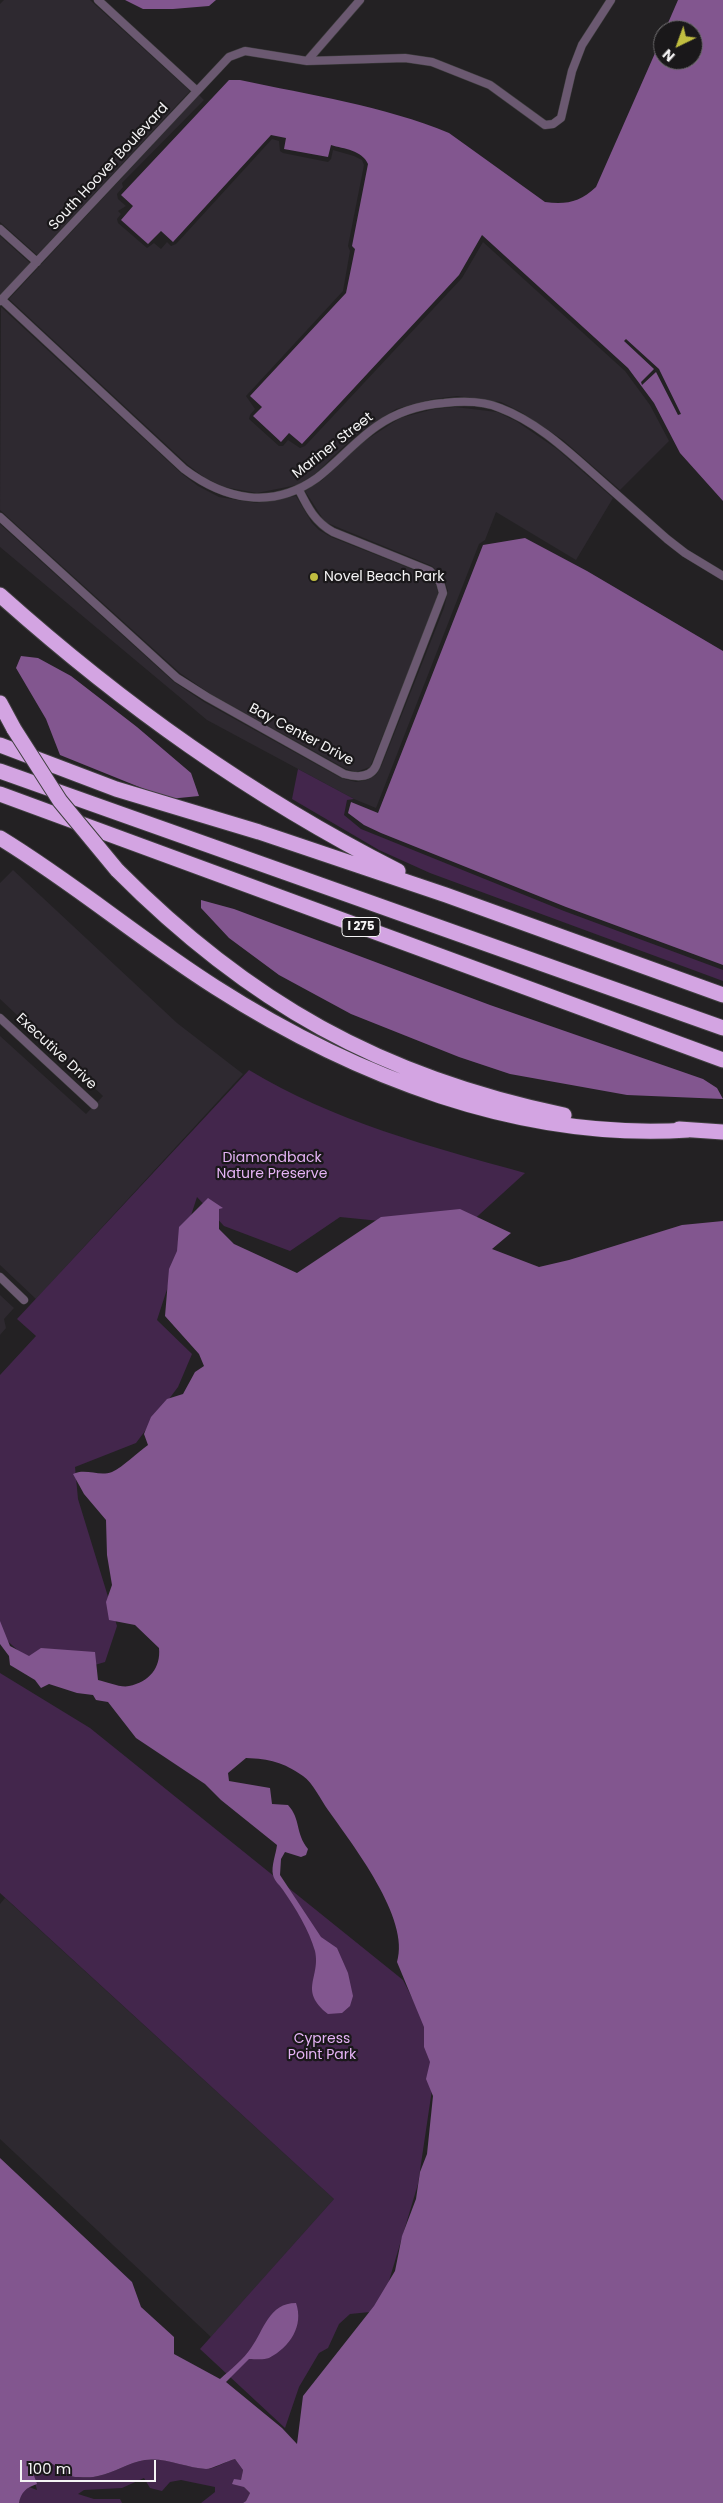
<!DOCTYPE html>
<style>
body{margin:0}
#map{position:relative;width:723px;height:2503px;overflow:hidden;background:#232123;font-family:Poppins,sans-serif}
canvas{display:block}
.north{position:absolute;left:653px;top:20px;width:50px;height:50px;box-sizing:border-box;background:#1a181a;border:1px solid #727072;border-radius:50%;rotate:222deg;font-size:14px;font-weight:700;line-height:20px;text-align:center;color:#f5f4f5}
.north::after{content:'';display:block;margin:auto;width:18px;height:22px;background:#c1be40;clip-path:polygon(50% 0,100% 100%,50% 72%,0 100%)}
.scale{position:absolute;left:20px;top:2460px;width:136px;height:22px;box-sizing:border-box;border:2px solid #f5f4f5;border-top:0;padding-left:6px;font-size:15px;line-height:18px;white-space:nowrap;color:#f5f4f5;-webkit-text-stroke:4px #1a181a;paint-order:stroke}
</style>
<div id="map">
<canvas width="723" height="2503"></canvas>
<div class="north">N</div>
<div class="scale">100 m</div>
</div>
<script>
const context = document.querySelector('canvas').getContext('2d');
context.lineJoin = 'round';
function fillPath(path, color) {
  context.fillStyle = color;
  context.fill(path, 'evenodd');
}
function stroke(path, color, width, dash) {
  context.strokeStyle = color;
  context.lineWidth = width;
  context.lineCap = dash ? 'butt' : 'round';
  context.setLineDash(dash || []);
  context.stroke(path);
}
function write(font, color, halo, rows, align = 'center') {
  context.font = font + ' Poppins,sans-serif';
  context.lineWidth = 4.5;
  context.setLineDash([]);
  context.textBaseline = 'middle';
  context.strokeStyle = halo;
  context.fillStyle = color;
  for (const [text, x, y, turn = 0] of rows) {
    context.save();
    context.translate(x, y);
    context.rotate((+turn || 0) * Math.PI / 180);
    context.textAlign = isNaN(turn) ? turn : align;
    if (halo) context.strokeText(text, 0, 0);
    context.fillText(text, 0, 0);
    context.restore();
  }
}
fillPath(new Path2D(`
 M4 0H90L190 91 37 255 0 222V4Z
 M199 95 204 100 122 183 123 187 117 194 118 199 126 206 118 211 121 214 117 219 118 223 147 248 154 243 161 249 167 242 171 246 176 244 272 139 279 141 280 151 283 153 328 162 331 159 333 150 354 156 362 160 364 165 348 246 350 251 343 291 246 396 255 409 250 415 249 419 279 446H283L288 440 300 448 305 446 462 278 483 242 625 371 650 405 669 441 620 490 563 440 521 412 501 402 457 396 433 399 396 409 357 434 315 474 297 485 257 493 224 487 205 478 188 465 9 299Z
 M0 236 30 263 0 295Z
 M1 307 181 473 198 486 219 497 257 503 296 496 312 523 319 530 331 537 427 575 436 585 438 593 435 606 370 767 356 772 346 769 209 693 180 673 0 510Z
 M455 407 497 412 516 421 557 449 613 498 576 560 496 512 485 540 479 544 376 808 354 799 207 720 0 547V524L174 682 204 702 341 778 356 782 367 780 376 775 381 767 444 608 448 591 444 579 432 566 325 522 305 491 321 481 363 442 400 418 434 409Z
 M13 870 177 1023 243 1074 36 1299 0 1265V1036L86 1114 103 1096 0 999V883Z
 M0 1295 14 1308 4 1319 6 1328 0 1335Z
 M5 1898 334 2199 211 2337 0 2139V1904Z`), '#2e2930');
fillPath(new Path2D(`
 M298 769 354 799 347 800 344 815 361 829 564 911 723 970V981L430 873 379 850 292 799Z
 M249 1070C333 1121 431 1147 525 1173L469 1224 440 1227 340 1217 290 1251 224 1226 197 1197 157 1320 192 1354 178 1387 136 1443 75 1467 78 1499 117 1626 105 1662 71 1672 26 1658 0 1634V1375L36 1336 17 1319Z
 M0 1673 90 1728 403 1980 438 2049 418 2184 380 2311 350 2314 339 2324 328 2348 319 2353 299 2387 285 2428 200 2349 334 2199 0 1893Z
 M235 2459 243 2470C240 2481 242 2486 250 2493L246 2501 243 2503H201L215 2492V2487L181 2480 170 2482 162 2491 150 2488 144 2478 122 2488 84 2490 78 2494 94 2499H120L122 2503H19L21 2494 29 2487 37 2490 32 2470C53 2449 57 2477 78 2477 84 2477 92 2478 98 2476 114 2473 129 2462 145 2460 165 2457 187 2468 206 2469 212 2470 227 2461 235 2459Z`), '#43264c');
fillPath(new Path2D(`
 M125 0H216L209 6 173 9H143Z
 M678 0H723V501L680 453 654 403 628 368 482 235 459 275 302 444 289 433 281 442 253 416 262 407 250 396 346 293 355 249 352 246 368 164C362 150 344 149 331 145L328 157 284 149 286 138 271 135 173 242 161 231 148 244 121 220 133 206 121 195 229 80H240C310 95 384 106 449 133L545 202C566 205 580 202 596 187L663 35V60H693V30H665Z
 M525 538 587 571 723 651V965L566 907 381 833 364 825 348 813 351 802 378 813 483 545Z
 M21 656 38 658 71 676 137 727 191 773 199 796 169 799 60 755 46 719 16 668Z
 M201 900 234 909 490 1005 703 1079 717 1088 723 1099 627 1095 510 1074 459 1057 351 1014 279 975 229 938 201 908Z
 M208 1198 223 1208 219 1209V1229L234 1244 297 1273 381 1217 460 1209 511 1233 492 1249 539 1267 569 1260 682 1225 723 1221V2503H243L246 2501 250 2493 244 2487 232 2484 234 2479 241 2480 243 2470 235 2459C227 2461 212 2469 206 2469 187 2468 164 2457 145 2460 129 2462 114 2473 98 2476 92 2478 84 2477 78 2477 57 2477 53 2449 32 2470L37 2484C26 2488 21 2492 19 2503H0V2158L132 2282 141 2307 174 2337V2354L220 2379C230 2370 244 2359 251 2348 264 2330 269 2303 296 2303 304 2326 290 2347 269 2358 264 2360 255 2359 249 2359L226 2382 282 2428 297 2444 303 2396 374 2306 395 2271 402 2236 416 2199 420 2172 427 2154 433 2096 426 2079 430 2062 424 2047V2027L397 1962C411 1919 352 1844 328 1810 321 1800 313 1783 303 1776 283 1762 270 1759 246 1758L228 1773 229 1781 270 1788 272 1804 288 1805C301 1819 295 1833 308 1849L306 1855 301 1857 285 1852 281 1859 280 1875 321 1937 337 1948 348 1973 353 1996 350 2006 342 2013 328 2014C298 1990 321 1978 315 1951 309 1930 296 1909 283 1890 279 1884 275 1882 273 1875 271 1866 276 1854 277 1845L221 1800 205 1784 136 1738 108 1702 96 1700 93 1695 77 1693 49 1684 41 1688 35 1680 10 1665 9 1656 0 1644V1621L10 1646 29 1656 41 1648 95 1652 98 1680C107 1682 121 1688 129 1686 149 1682 161 1668 159 1648L135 1625 109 1620 106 1602 112 1585 107 1555 106 1520 84 1494 73 1474C86 1468 99 1477 112 1472 123 1467 138 1452 148 1445L144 1434 151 1417 167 1399 183 1394 195 1372 204 1366 199 1354 165 1316 169 1269 177 1251 179 1227Z`), '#82568f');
fillPath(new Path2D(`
 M626 339 659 369 681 414 678 415 656 372 642 385 641 382 654 369 624 341Z`), '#232123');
const street = new Path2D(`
 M98 0 197 91
 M360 0 307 61 405 58 432 62 490 85 545 125 553 124 561 118 572 71 582 45 611 0
 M0 229 37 262
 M2 300 184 469C225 500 272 510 317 478 338 462 355 441 377 426 397 412 420 405 444 403 462 401 484 401 500 408 534 421 561 445 587 468 614 492 640 515 667 539L685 553 723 576
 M0 301 229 57 245 51 307 61
 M0 517 177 678 207 697 344 774C355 777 370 779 376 766L443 593 440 582 430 571 333 532C315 522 308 508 299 490
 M0 1018 94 1105
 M0 1277 24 1300`);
const highway = new Path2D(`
 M0 595C123 705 251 796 398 871
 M0 703 14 729
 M0 745 116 789 259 832 446 895 723 995
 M0 771 723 1028
 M0 794 723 1060
 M0 838C74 883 141 940 215 987 354 1076 520 1141 688 1130
 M117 870C248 1002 381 1077 564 1115
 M679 1129 723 1132`);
stroke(street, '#403f40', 9);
stroke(highway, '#403f40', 17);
stroke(street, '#6b5971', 8);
stroke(highway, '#d3a4e2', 15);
const highwayBridge = new Path2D(`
 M14 729 60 801 117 870`);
stroke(highwayBridge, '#403f40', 17, []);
stroke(highwayBridge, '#d3a4e2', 15);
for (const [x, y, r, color] of [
 [314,577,5,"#c1be40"]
]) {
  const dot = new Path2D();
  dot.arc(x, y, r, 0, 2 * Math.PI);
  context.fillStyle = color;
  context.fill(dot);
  stroke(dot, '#1a181a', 2);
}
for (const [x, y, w] of [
 [361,927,38]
]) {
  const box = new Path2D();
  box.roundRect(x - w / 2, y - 9.5, w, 19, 4);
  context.fillStyle = '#1a181a';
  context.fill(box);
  stroke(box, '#f5f4f5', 1);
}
write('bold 12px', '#f5f4f5', null, [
 ["I 275",361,927]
]);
write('14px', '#f5f4f5', '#1a181a', [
 ["South Hoover Boulevard",109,167,-47],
 ["Mariner Street",333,446,-38],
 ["Bay Center Drive",301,735,28],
 ["Executive Drive",56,1052,43]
]);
write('14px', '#f5f4f5', '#1a181a', [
 ["Novel Beach Park",324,577]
], 'left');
write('14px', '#e5b3f5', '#1a181a', [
 ["Diamondback",272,1158],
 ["Nature Preserve",272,1174],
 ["Cypress",322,2039],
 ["Point Park",322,2055]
]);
</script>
